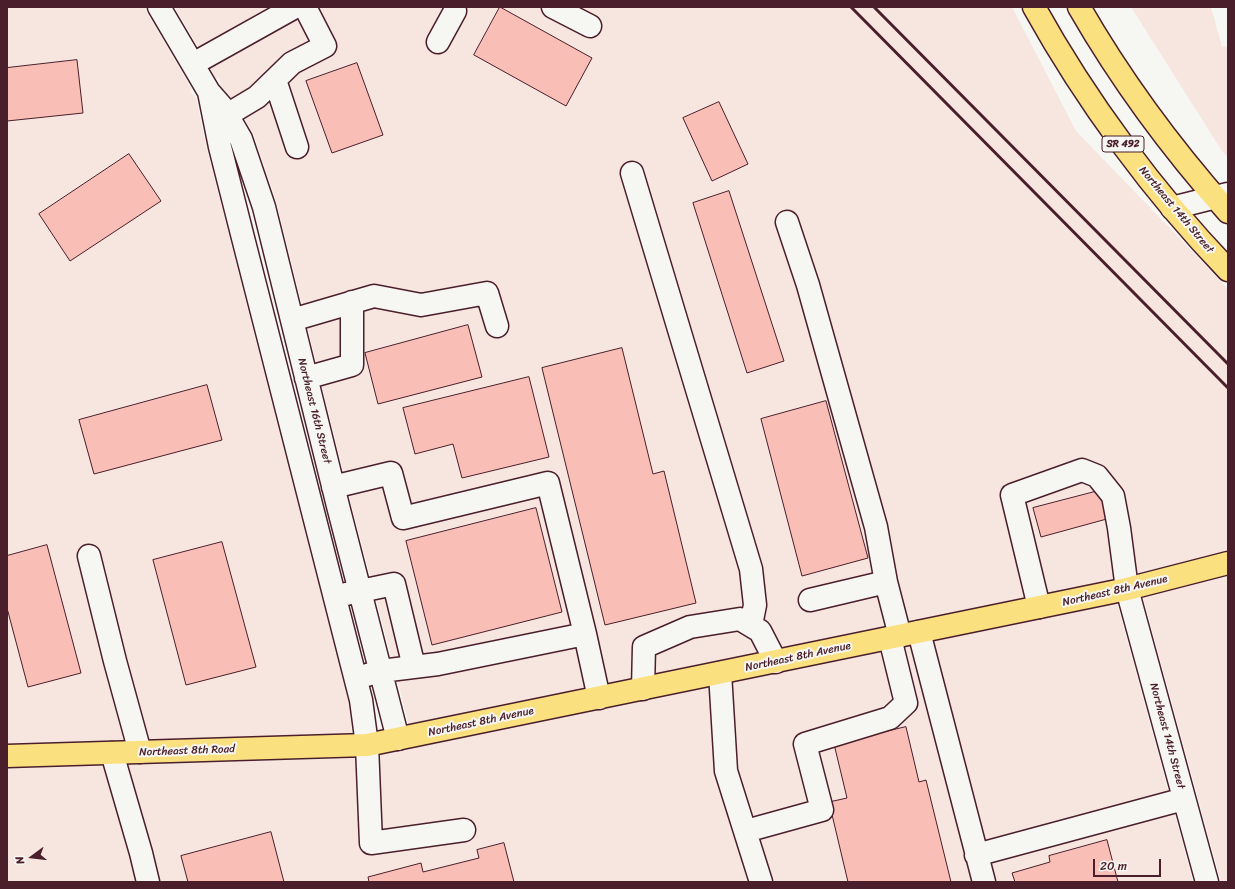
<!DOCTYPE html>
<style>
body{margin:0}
#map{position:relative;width:1235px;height:889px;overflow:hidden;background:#f6f6f2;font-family:Sriracha,sans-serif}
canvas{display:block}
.frame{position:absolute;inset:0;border:8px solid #4a1f2b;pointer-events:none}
.north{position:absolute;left:12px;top:837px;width:40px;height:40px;-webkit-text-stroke:3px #f6f6f2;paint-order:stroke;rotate:255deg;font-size:11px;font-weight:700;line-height:16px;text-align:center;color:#4a1f2b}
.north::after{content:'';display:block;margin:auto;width:14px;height:18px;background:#4a1f2b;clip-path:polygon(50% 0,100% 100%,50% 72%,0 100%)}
.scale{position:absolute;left:1093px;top:859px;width:68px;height:18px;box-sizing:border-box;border:2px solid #4a1f2b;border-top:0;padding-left:5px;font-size:12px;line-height:14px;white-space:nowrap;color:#4a1f2b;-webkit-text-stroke:3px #f6f6f2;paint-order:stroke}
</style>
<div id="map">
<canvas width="1235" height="889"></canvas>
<div class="frame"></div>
<div class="north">N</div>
<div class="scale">20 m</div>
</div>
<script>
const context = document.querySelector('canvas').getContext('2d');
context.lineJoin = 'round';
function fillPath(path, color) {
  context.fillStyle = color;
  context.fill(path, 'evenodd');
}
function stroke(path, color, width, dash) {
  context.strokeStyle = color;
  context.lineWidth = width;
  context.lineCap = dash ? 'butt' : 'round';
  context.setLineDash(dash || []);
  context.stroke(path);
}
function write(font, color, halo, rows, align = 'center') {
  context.font = font + ' Sriracha,sans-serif';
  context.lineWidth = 4;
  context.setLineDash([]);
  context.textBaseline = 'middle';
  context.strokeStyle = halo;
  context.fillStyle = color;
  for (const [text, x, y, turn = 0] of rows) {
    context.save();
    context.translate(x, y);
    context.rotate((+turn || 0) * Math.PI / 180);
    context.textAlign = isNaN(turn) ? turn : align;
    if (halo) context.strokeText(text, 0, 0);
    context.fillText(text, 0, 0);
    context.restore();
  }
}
fillPath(new Path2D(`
 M7 7H144L192 90 190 91 196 98 207 150 349 703 352 734 7 744Z
 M175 7H1012L1076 131 1161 219 1162 222H1164L1228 289V551L1125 578 409 725 351 503 277 204 254 135 235 102 221 86 219 78 216 79Z
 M1131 7H1211L1222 47 1228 46V158L1222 151Z
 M1228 575V882H1221L1143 597Z
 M1117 603 1193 882H7V768L355 758 356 760 368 757H379L381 754Z`), '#f7e5e0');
const building = new Path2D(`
 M500 7 592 58 566 106 474 55Z
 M77 60 83 113 7 121V68Z
 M357 63 383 135 332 153 306 81Z
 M719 102 748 164 712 181 683 118Z
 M129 154 161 201 70 261 39 214Z
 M729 191 784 361 747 373 693 203Z
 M468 325 482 377 378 404 365 353Z
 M622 348 653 474 664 471 696 603 605 625 542 368Z
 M529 377 549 457 462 478 453 444 415 454 403 408Z
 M207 385 222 440 94 474 79 420Z
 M826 401 868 558 802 576 761 419Z
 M1106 489 1114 517 1041 537 1033 508Z
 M536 508 562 612 432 645 406 541Z
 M222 542 256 667 186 685 153 560Z
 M47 545 81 673 28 687 7 608V556Z
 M906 727 919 782 926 780 951 882H848L829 802 847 798 834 744Z
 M271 832 284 882H188L181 856Z
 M1107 840 1118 882H1015L1012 873 1050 862 1049 856Z
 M504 843 514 882H369L368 877 421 863 423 872 479 858 477 850Z`);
fillPath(building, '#f9beb6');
stroke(building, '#4a1f2b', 1);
const minor = new Path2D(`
 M159 7 209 92 223 108 241 139 264 207 338 506 398 739
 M553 7 590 26
 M438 42 455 11
 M193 64 295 7
 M275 80 297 147
 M209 92 220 147 242 234 361 700 367 745 371 843 464 830
 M227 115 257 97 292 63 325 46 305 7
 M632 173 751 569 755 605 751 625
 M1172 208 1228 194
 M787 222 808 285 876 527 886 582 900 636
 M292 320 374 296 421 305 487 293 497 326
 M306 378 352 365V302
 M333 487 391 473 403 518 548 483 585 634 599 698
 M89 556 115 661 140 752
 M346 594 394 584 414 667
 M810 600 886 582
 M1039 607 1012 495 1082 470 1097 476 1113 496 1119 528 1127 589 1207 882
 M919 632 984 882
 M720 673 726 771 761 882
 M367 675 381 671 438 664 585 634
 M643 689 644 647 690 627 740 619 760 631 776 662
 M112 753 141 853 148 882
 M746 831 822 810 805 744 890 718 906 703 890 638
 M976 855 1184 799`);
const major = new Path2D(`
 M1034 7C1086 101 1154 193 1228 270
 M1079 7C1121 80 1172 149 1228 212
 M7 756 367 745 1127 589 1228 563`);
stroke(minor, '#4a1f2b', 25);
stroke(major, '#4a1f2b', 25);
stroke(minor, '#f6f6f2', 22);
stroke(major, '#fbe080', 22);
stroke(new Path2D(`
 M851 7 1228 388
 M874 7 1228 364`), '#4a1f2b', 3);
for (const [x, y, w] of [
 [1123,144,42]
]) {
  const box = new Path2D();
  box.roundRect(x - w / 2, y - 8, w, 16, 3);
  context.fillStyle = '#f6f6f2';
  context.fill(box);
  stroke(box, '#4a1f2b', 1);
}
write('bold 10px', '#4a1f2b', null, [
 ["SR 492",1123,144]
]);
write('11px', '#4a1f2b', '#f6f6f2', [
 ["Northeast 14th Street",1176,210,50],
 ["Northeast 16th Street",314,411,76],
 ["Northeast 8th Avenue",1115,591,-13],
 ["Northeast 8th Avenue",798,657,-12],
 ["Northeast 8th Avenue",481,722,-12],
 ["Northeast 14th Street",1167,736,75],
 ["Northeast 8th Road",187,751,-2]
]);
</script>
